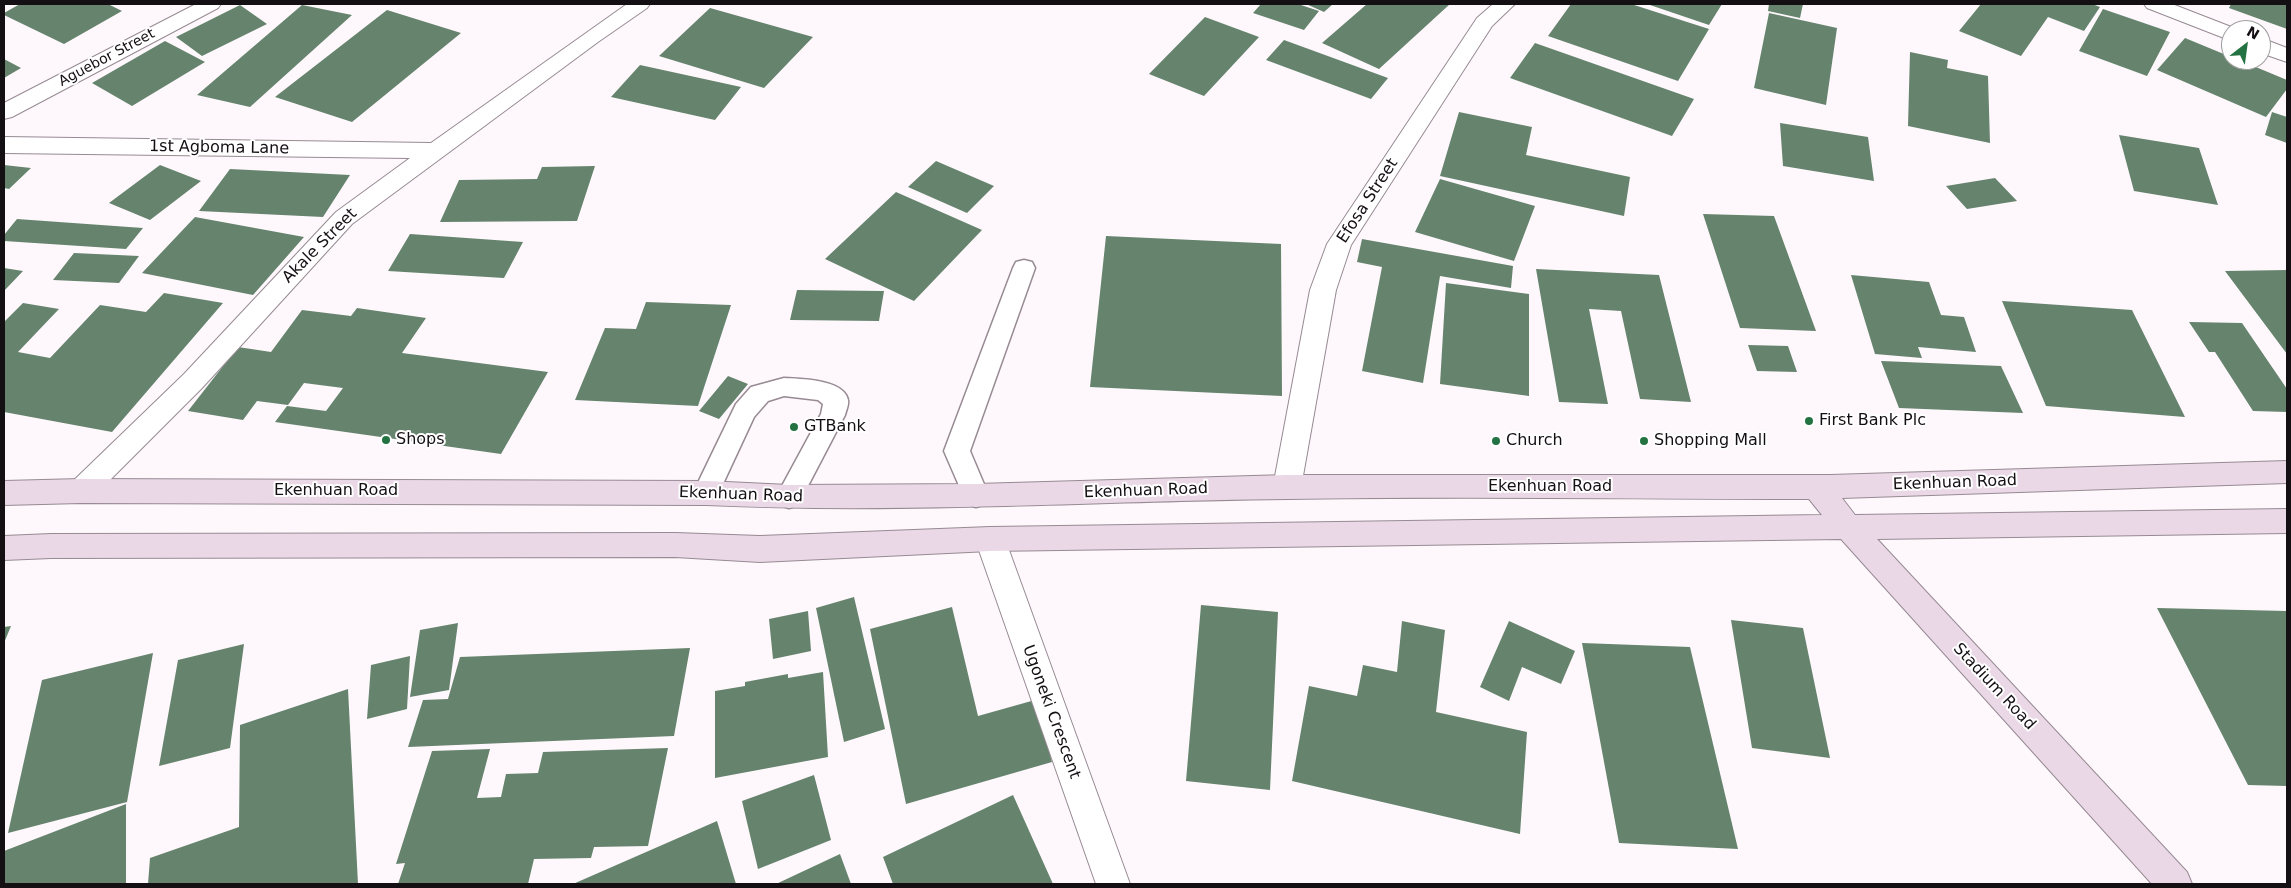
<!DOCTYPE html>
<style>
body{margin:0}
#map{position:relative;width:2291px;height:888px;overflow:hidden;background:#fef8fc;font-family:"DejaVu Sans",sans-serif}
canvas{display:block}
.frame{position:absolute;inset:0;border:5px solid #140f13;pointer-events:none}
.north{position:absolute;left:2221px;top:20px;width:50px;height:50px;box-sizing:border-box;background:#fff;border:1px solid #a19fa1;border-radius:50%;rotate:30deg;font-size:14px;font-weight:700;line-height:20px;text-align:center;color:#140f13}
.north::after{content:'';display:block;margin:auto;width:18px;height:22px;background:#237241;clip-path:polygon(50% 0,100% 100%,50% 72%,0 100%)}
</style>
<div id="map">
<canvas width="2291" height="888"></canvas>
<div class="frame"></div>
<div class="north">N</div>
</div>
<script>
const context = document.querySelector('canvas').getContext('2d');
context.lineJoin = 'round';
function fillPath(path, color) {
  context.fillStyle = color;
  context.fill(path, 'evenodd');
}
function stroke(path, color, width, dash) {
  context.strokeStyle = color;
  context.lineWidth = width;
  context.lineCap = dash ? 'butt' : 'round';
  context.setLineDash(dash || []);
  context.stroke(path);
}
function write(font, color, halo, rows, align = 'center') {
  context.font = font + ' "DejaVu Sans",sans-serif';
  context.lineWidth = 4;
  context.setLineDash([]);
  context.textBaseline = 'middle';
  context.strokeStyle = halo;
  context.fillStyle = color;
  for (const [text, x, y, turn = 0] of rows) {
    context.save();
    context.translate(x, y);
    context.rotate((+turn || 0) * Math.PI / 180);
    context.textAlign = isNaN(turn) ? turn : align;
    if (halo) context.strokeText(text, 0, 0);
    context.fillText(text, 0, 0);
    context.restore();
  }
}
fillPath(new Path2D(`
 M20 4H108L122 11 64 44 4 15V13Z
 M1261 4H1298L1319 11 1304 30 1253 13Z
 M1306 4H1333L1324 12Z
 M1367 4H1450L1379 69 1322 43Z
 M1571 4H1631L1709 29 1678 81 1548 36Z
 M1647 4H1722L1709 25Z
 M1769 4H1803L1800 18 1768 11Z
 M1981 4H2092L2100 7 2084 31 2048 17 2021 56 1959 31Z
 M2231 4H2287V29L2229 8Z
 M240 5 267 24 202 56 176 37Z
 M302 5 352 15 250 107 197 95Z
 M710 8 813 37 764 88 659 56Z
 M2103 9 2170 32 2147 76 2079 51Z
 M387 10 461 33 352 122 275 97Z
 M1769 13 1837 28 1826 105 1754 88Z
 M1205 17 1259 37 1204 96 1149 74Z
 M2185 38 2231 57V60H2239L2287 80V89L2266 117 2157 70Z
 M1284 40 1388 78 1371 99 1266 60Z
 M165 41 205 62 132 106 92 83Z
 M1535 43 1694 99 1672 136 1510 78Z
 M1910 52 1948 60 1947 68 1988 76 1990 143 1908 126Z
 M4 59 21 68 4 78Z
 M640 65 741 87 715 120 611 97Z
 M1459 112 1532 127 1526 155 1630 177 1624 216 1440 176Z
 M2272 112 2287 117V143L2265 135Z
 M1780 123 1868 137 1874 181 1783 166Z
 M2119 135 2199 148 2218 205 2134 191Z
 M936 161 994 186 967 213 908 187Z
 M4 165 31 168 9 189 4 188Z
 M160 165 201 181 150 220 109 203Z
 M595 166 577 221 440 222 459 180 537 179 542 167Z
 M230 169 350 175 323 217 199 211Z
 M1995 178 2017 201 1967 209 1946 186Z
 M1440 179 1535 206 1514 261 1415 232Z
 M896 192 982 230 914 301 825 259Z
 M1703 214 1774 216 1816 331 1740 328Z
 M195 217 304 237 253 295 142 273Z
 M17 219 143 228 126 249 4 241V235Z
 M410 234 523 242 504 278 388 271Z
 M1106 236 1281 244 1282 396 1090 387Z
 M1362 239 1513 266 1511 288 1440 276 1423 383 1362 371 1382 267 1357 262Z
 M74 253 139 256 119 283 53 280Z
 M4 268 23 271 4 291Z
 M1536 269 1659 275 1691 402 1640 399 1621 311 1589 309 1608 404 1559 402Z
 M2287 270V354L2225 271Z
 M1851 275 1929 282 1941 315 1964 317 1976 352 1918 347 1922 358 1875 354Z
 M1446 283 1529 294V396L1440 384Z
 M797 290 884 291 879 321 790 320Z
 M164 293 223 303 112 432 4 412V322L23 303 59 309 18 352 50 358 100 305 146 312Z
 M2002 301 2132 310 2185 417 2046 406Z
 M646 302 731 305 698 406 575 400 605 328 636 329Z
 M357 308 426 318 402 353 548 372 501 454 275 422 287 406 326 411 343 388 304 383 288 405 257 401 243 420 188 411 238 347 271 352 302 310 351 316Z
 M2189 322 2242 323 2287 389V412L2253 411 2215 352H2209Z
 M1748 345 1788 346 1797 372 1757 371Z
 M1881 361 2001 366 2023 413 1899 408Z
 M728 376 748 384 719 419 699 411Z
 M854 597 885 729 844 742 816 608Z
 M1201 605 1278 612 1270 790 1186 781Z
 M952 607 978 716 1035 700 1052 762 906 804 870 629Z
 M2157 608 2287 611V786L2248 785Z
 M808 611 811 651 773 659 769 619Z
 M1731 620 1803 628 1830 758 1752 748Z
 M1402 621 1445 630 1436 712 1527 732 1520 834 1292 781 1309 686 1357 696 1363 665 1397 672Z
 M1509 621 1575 651 1561 684 1522 667 1509 701 1480 687Z
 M458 623 449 690 410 697 420 630Z
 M11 626 4 643V627Z
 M1582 643 1690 647 1738 849 1619 843Z
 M244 644 230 748 159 766 178 660Z
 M690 648 674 736 408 747 423 700 448 699 460 657Z
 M153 653 127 802 8 833 42 680Z
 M410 656 407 709 367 719 371 665Z
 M823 672 828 757 715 778V691L745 686V682L788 674V678Z
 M348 689 358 884H148L150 858 239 827 240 725Z
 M668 748 648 846 594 847 591 858 534 859 528 884H398L405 863 396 864 432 751 490 749 477 798 501 797 506 774 538 773 543 752Z
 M814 775 831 840 758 869 742 801Z
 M1013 795 1053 884H893L883 857Z
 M126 804V884H4V851Z
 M717 821 736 884H573Z
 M840 854 851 884H776Z`), '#65836d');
const lane = new Path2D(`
 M1024 260 1032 262 1035 268 970 451 989 496 985 504 976 507 967 504 944 451 1013 268 1016 262Z
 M784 378C800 379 844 379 848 400 849 404 846 411 845 415L798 505 789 508 780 505 776 497 821 414 823 404 818 400 784 396 768 401 754 417 715 501 706 504 697 501 693 493 736 404 751 387Z`);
const street = new Path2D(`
 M196 4H221L218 8 12 117 4 119V103Z
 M627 4H650L647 8 598 42 352 224 202 388 91 499 81 503 71 499 67 491 71 483 184 374 336 212 410 158 4 153V137L431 143Z
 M1493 4H1515L1492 26 1351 245 1336 290 1301 487 1297 495 1287 499 1277 495 1273 487 1310 290 1327 244 1477 18Z
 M2144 4H2172L2239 30H2231V39L2224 38 2147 8Z
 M2261 38 2287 48V62L2261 53Z
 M990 527 1000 530 1005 539 1130 884H1096L975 539 980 530Z`);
const secondary = new Path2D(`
 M2287 461V483L1842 498 1855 515 2287 509V533L1877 539 2187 872 2192 884H2152L1841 539 990 551 760 562 675 557 51 558 4 560V536L51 534 675 533 760 536 990 527 1822 515 1809 499C1635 499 1461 496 1288 499 1094 501 900 514 706 505L81 503 4 505V481L81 479 706 481 789 485 976 484 1287 475H1830Z`);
stroke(lane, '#978a93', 3);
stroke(street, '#978a93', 2);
stroke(secondary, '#978a93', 2);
fillPath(lane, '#fff');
fillPath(street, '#fff');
fillPath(secondary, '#ead8e6');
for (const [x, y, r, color] of [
 [1809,421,5,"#237241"],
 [794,427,5,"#237241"],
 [386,440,5,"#237241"],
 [1496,441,5,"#237241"],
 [1644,441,5,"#237241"]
]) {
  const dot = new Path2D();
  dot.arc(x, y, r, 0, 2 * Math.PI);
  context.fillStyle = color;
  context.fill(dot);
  stroke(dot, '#fff', 2);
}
write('14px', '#140f13', '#fff', [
 ["Aguebor Street",107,58,-28]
]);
write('16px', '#140f13', '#fff', [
 ["1st Agboma Lane",219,148,1],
 ["Efosa Street",1368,201,-57],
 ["Akale Street",320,246,-45],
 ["Ekenhuan Road",1955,483,-2],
 ["Ekenhuan Road",1550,487],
 ["Ekenhuan Road",336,491],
 ["Ekenhuan Road",1146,491,-2],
 ["Ekenhuan Road",741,495,2],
 ["Stadium Road",1994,687,47],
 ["Ugoneki Crescent",1051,712,70]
]);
write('16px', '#140f13', '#fff', [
 ["First Bank Plc",1819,421],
 ["GTBank",804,427],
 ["Shops",396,440],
 ["Church",1506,441],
 ["Shopping Mall",1654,441]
], 'left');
</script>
